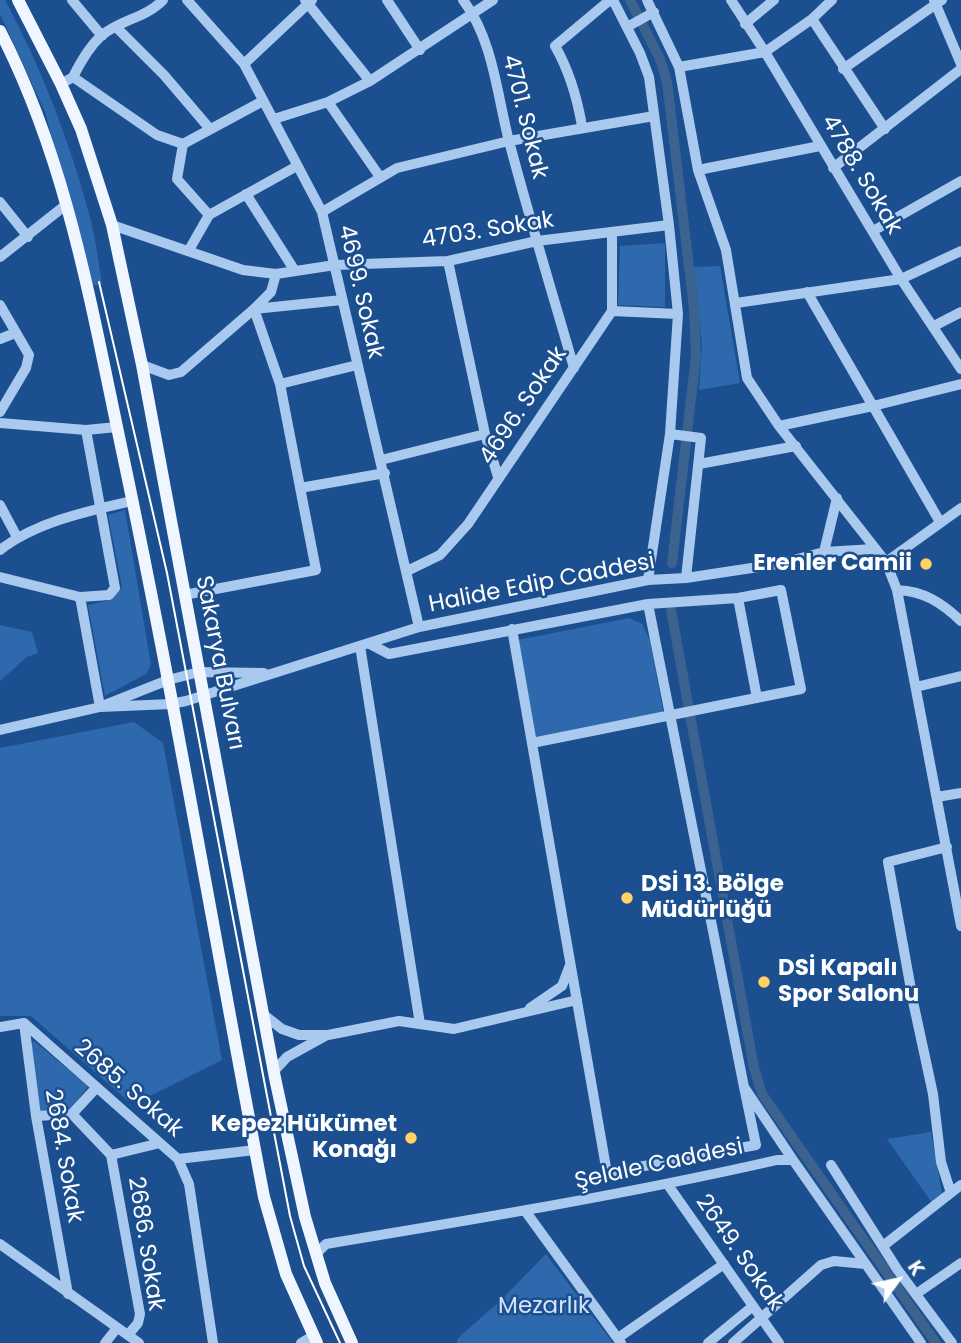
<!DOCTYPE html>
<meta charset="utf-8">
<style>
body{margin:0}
#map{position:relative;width:961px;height:1343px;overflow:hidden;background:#1b4f8f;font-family:Poppins,sans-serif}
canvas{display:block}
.north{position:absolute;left:863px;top:1245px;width:70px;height:70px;-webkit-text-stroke:5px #1b4f8f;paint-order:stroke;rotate:57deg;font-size:19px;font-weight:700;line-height:28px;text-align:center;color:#fff}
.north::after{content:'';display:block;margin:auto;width:24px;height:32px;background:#fff;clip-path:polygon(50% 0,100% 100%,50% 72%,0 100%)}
</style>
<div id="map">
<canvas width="961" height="1343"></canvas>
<div class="north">K</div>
</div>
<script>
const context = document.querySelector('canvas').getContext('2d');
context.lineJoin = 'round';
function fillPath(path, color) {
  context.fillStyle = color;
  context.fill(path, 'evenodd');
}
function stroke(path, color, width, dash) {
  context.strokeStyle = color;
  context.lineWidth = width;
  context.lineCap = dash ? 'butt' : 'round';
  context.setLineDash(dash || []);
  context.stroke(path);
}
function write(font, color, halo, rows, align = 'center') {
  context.font = font + ' Poppins,sans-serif';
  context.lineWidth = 5;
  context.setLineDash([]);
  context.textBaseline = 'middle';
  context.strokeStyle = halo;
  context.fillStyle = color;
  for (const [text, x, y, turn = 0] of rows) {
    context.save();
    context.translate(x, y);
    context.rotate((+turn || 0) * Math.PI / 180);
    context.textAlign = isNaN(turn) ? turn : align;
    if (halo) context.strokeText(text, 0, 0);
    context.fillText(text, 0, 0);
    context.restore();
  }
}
fillPath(new Path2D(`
 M0 0H5C41 67 68 137 88 210 95 234 98 259 102 284L91 286 45 112 0 14Z
 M665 243V307L618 305 620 246Z
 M720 266 740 383 699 390 702 345 694 267Z
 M125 510 151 665 146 674 105 696 88 605 111 600 122 587 108 515Z
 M629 618 642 624 650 640 664 716 539 740 535 735 518 640Z
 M0 625 32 632 38 653 27 657 0 681Z
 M134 722 163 743 222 1060 140 1101H128L31 1016H0V748Z
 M34 1041 88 1086 72 1108 40 1111 30 1045Z
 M931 1132 942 1194 932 1203 887 1139Z
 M546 1254 613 1343H457V1339L501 1300Z`), '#2e69ad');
stroke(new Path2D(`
 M630 0 660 59 667 82 694 309 696 356 672 563
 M671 610 754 1068 762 1094 936 1343`), '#3c6290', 10);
stroke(new Path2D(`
 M72 0 102 36
 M187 0 244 64 322 212 419 627
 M305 0 370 81
 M387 0 420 50
 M463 0C493 39 497 95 509 141 529 217 552 292 574 368
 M613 0 640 53 649 77 669 225 678 314 670 434 648 580
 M647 0 679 67 698 170 726 250 747 378 779 426 886 562 897 590 961 926
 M731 0 765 52 901 279 961 369
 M934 0 961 64
 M812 19 885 129
 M745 24 774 0
 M116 27 164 75 210 129
 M627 27 654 12
 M244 64 312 0
 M679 67 765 52 812 19 832 0
 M843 69 942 0
 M73 77C80 63 89 47 101 36 119 20 146 18 163 0
 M61 84 73 77 157 135 183 144
 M328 102 380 177
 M274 119 328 102 370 81 493 0
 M582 126C577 97 570 72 555 46L610 0
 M183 144 263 101
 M183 144 177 179 209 215
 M833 168 961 69
 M698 170 820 146
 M246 194 295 271
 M0 202 28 237
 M322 212 397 168 509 141 654 116
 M112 225 243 270 276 274 335 265 448 261 537 241 669 225
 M873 231 961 181
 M189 250 209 215 297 166
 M0 257 67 204
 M448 261 485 434 498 477
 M807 292 940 522
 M736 303 901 279 961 251
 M0 305 29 355 26 368 0 412
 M612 311 678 314
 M934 326 961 312
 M0 339 15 333
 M142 365 169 375 181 372 254 309 271 292 276 274
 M280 384 357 365
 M0 423 86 430 117 427
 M779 426 873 406 961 384
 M670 434 701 438 686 578
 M381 460 485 434
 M699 464 796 446
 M300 488 385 473
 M0 505 17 537
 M0 550C36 522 88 511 132 501
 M824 552 837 498
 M886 562 961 508
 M407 571 440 555 468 524 612 311V232
 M0 577 80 597 109 595 115 588 86 430
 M897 590C924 591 942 603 961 621
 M184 595 316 570 280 384 254 309 342 300
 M80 597 100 707
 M738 598 757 698
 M648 604 744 1087 793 1160
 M512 629 607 1173 756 1145 744 1087
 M368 643 389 654 648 604 738 598 781 590 801 689 532 743
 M360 646 420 1024
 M916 687 961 676
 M100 707 171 704 186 701 419 627 648 580 686 578 778 564 824 552 874 549
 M0 730 100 707 168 680 199 672 264 673
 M937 797 961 793
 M947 847 888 862 914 1006 933 1094 941 1162 951 1193
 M530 1008 562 986 570 965
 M264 1015 282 1029 299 1035H328L399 1021 454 1029 577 1000
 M24 1023 36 1116 68 1294
 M0 1027 24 1023 178 1159 189 1184 213 1343
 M274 1071 287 1057 325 1036
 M72 1114 96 1088
 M36 1116 72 1114 111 1155 160 1143
 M111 1155 140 1314 138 1323 128 1335
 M178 1159 255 1150
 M831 1165 897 1269 952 1343
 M668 1185 779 1343
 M526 1212 621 1343
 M0 1244 139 1343
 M883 1246 961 1185
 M316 1254 326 1244C477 1219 628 1194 777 1160H793L921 1343
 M916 1294 961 1263
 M618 1338 724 1264
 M105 1343 117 1328
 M301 1343 313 1336
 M708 1343 753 1306
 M733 1343 821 1265 834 1261 865 1264`), '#a9c9ee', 10);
stroke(new Path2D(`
 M18 0 61 84 81 129 112 225 142 365 275 1078 305 1217 325 1283 352 1343
 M0 31C67 161 91 305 121 446 174 695 216 947 264 1197L286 1274 317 1343`), '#f0f6ff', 12);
stroke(new Path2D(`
 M99 282 167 573 290 1216 304 1266 340 1343`), '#fff', 2);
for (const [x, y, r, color] of [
 [926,564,7,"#ffd166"],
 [627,898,7,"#ffd166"],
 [764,982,7,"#ffd166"],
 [411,1138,7,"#ffd166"]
]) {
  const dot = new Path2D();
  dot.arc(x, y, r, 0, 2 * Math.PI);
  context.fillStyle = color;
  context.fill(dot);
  stroke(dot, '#1b4f8f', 2.5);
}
write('23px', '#fff', '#1b4f8f', [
 ["4701. Sokak",524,117,76],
 ["4788. Sokak",861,175,59],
 ["4703. Sokak",488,231,-9],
 ["4699. Sokak",360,292,77],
 ["4696. Sokak",524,406,-56],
 ["Halide Edip Caddesi",542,584,-11],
 ["Sakarya Bulvarı",219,663,79],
 ["2685. Sokak",128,1089,41],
 ["2684. Sokak",63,1156,80],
 ["Şelale Caddesi",659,1165,-12],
 ["2686. Sokak",145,1244,81],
 ["2649. Sokak",739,1253,55]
]);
write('bold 23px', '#fff', '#1b4f8f', [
 ["Erenler Camii",912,564],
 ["DSİ 13. Bölge",641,885,"left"],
 ["Müdürlüğü",641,911,"left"],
 ["DSİ Kapalı",778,969,"left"],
 ["Spor Salonu",778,995,"left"],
 ["Kepez Hükümet",397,1125],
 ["Konağı",397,1151]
], 'right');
write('23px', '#cfe3fa', '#1b4f8f', [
 ["Mezarlık",544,1307]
]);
</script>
